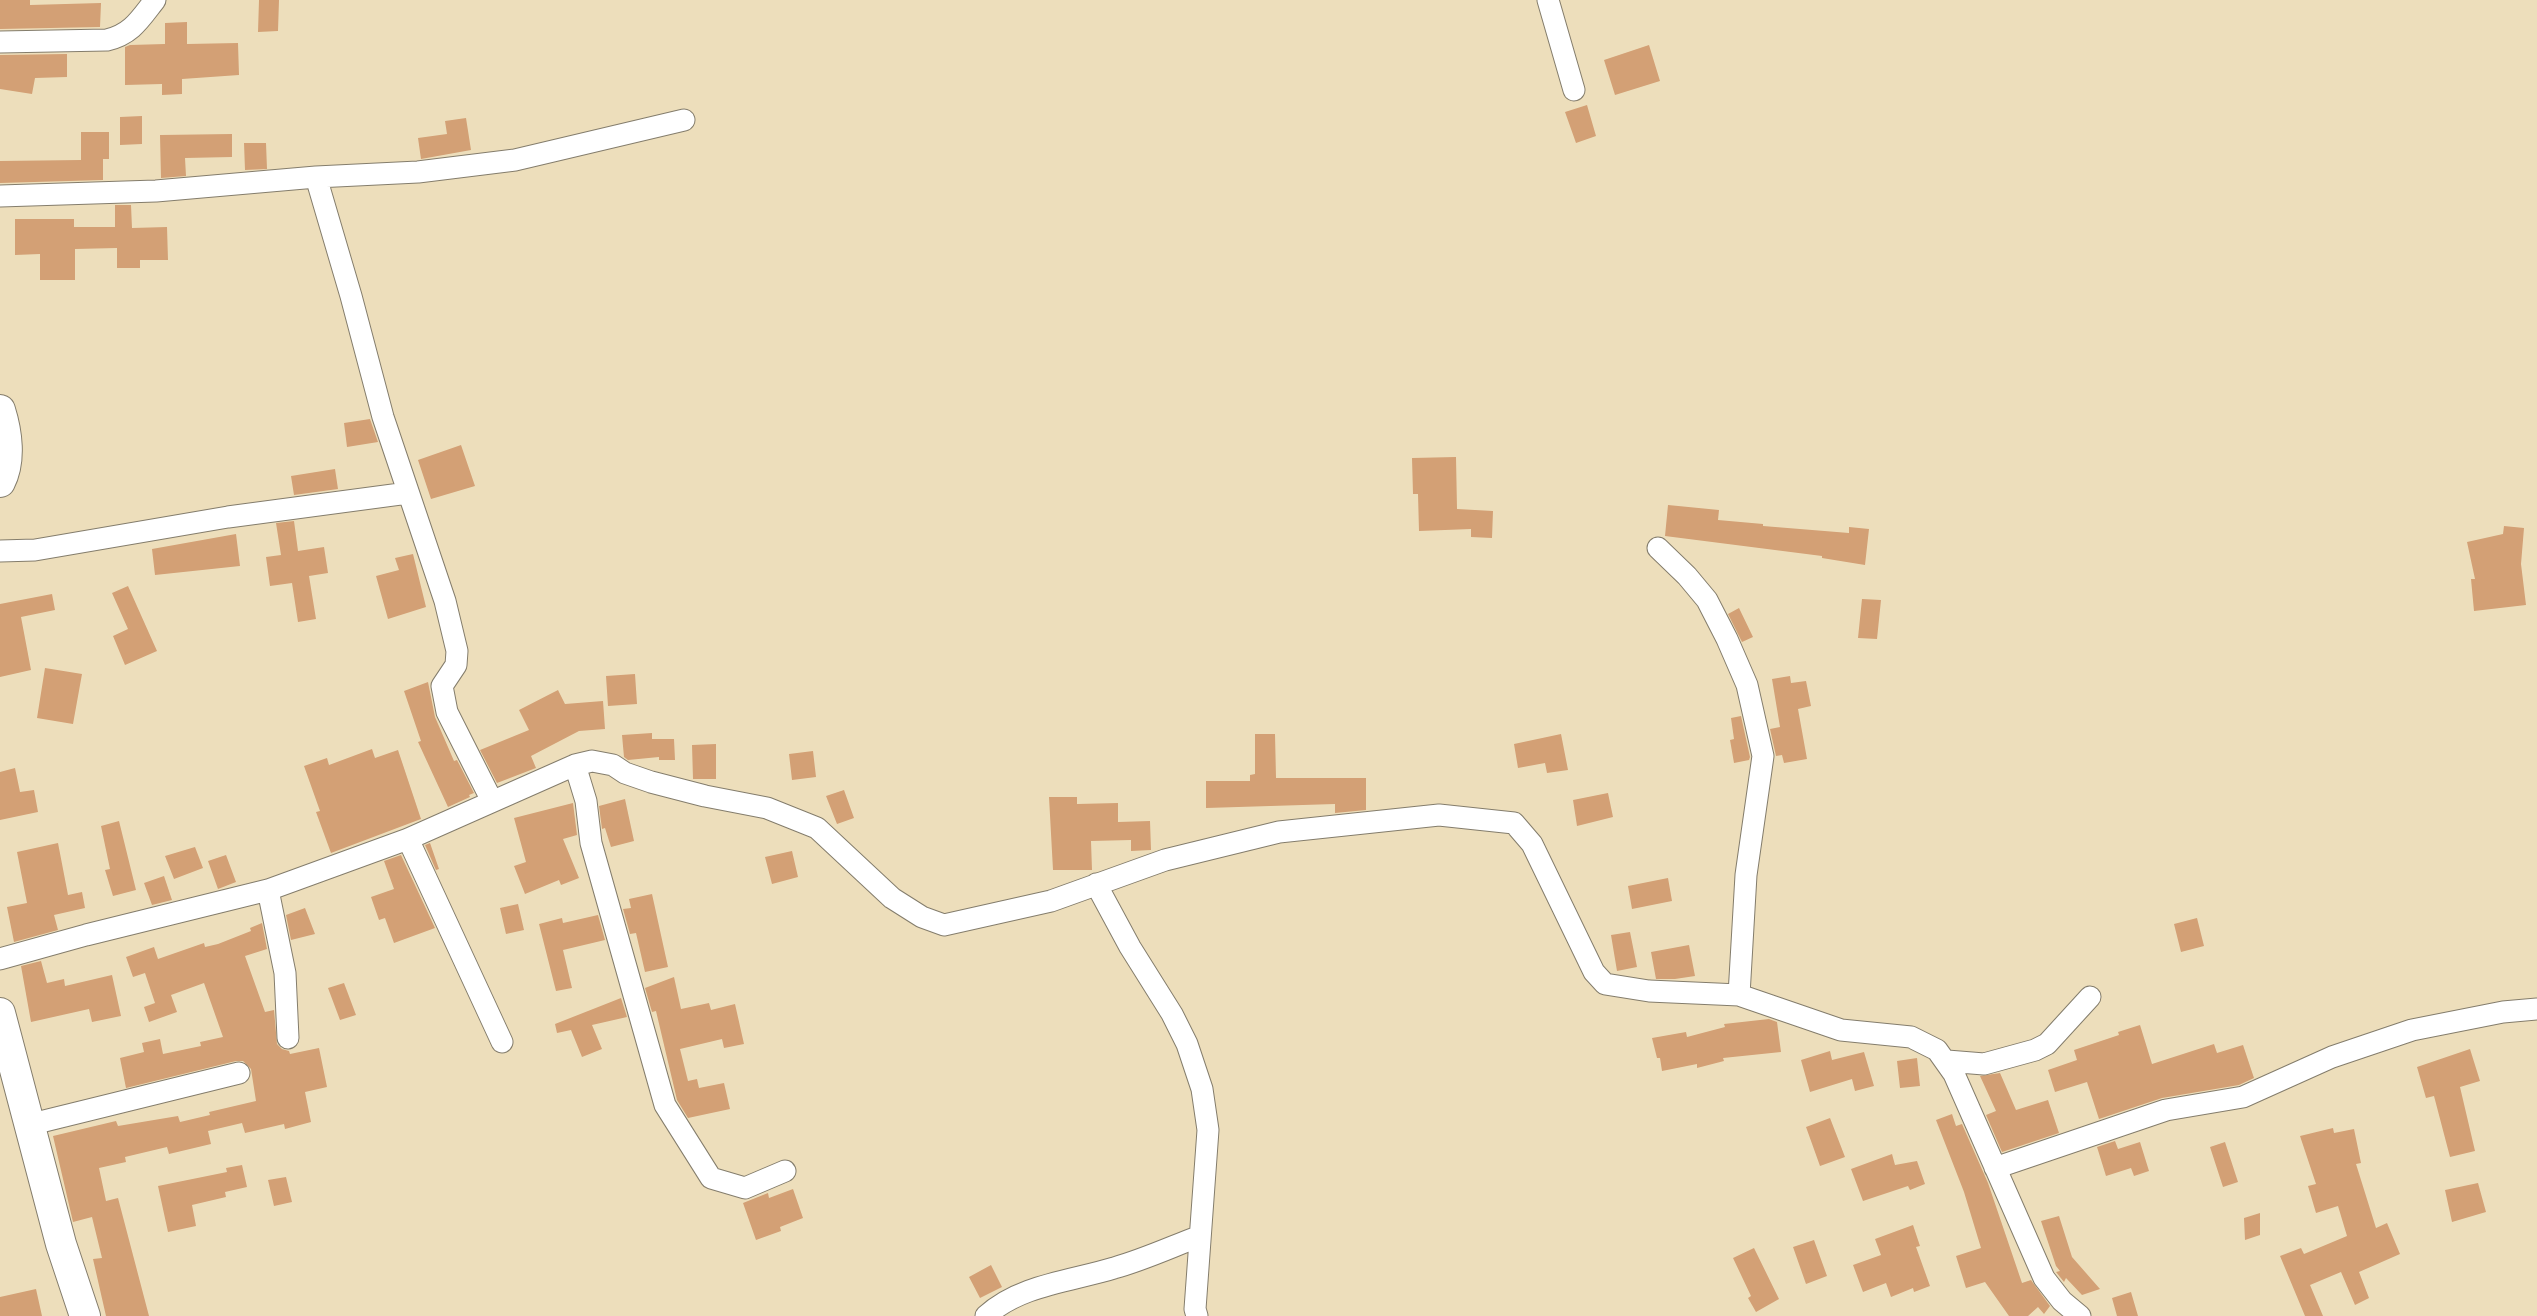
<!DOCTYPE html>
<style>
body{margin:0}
canvas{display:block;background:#eddebb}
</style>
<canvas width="2537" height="1316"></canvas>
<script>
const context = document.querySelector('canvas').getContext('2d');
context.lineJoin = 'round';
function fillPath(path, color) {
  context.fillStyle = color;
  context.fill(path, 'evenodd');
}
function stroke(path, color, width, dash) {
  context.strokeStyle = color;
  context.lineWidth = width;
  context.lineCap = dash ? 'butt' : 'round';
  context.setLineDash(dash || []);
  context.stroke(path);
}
fillPath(new Path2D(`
 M0 0H30V5L101 3 100 27 0 29Z
 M259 0H279L278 31 258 32Z
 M187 22V44L238 43 239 75 182 79V94L162 95V84L125 85V47L130 45 165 44V23Z
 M1649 45 1660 81 1615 95 1604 60Z
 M67 54V77L35 78 32 94 0 89V55Z
 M1587 105 1596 136 1576 143 1565 112Z
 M142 116V144L120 145V117Z
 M466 118 471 150 421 159 418 138 447 134 445 121Z
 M81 132H109V159H103V180L0 183V161L81 160Z
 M232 134V157L185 158 186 176 161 178 160 135Z
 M244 143H266L267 169 245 170Z
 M115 205H131L132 228 167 227 168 260H140V268H117V248L75 249V280H40V254L15 255V219H74V227H115Z
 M370 419 378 442 347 447 344 423Z
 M461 445 475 486 431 499 418 460Z
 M1456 457 1457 509 1493 511 1492 538 1471 537V529L1419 531 1418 494H1413L1412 458Z
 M335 469 338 489 294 495 291 476Z
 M1668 505 1719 510 1718 520 1763 524V526L1849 533V527L1869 529 1865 565 1822 558V556L1665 536Z
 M294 521 298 551 324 547 328 573 309 576 316 619 298 622 292 583 270 586 266 557 281 555 276 523Z
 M2504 526 2524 528 2521 564 2526 605 2474 611 2471 579H2475L2467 542 2503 534Z
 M236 534 240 566 155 575 152 549Z
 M413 554 426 607 388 619 376 576 399 570 395 558Z
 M128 586 157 651 125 665 113 636 128 629 112 593Z
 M52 594 55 610 21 617 31 670 0 677V604Z
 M1862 599 1881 600 1877 639 1858 638Z
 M1739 608 1753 637 1742 642 1728 614Z
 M45 668 82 674 73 724 37 718Z
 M635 674 637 704 608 706 606 676Z
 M1790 676 1791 683 1806 681 1811 706 1798 709 1807 759 1784 763 1782 755 1776 756 1770 729 1780 727 1772 679Z
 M428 682 435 717 454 761 457 760 474 793 469 795 470 797 448 807 418 742 421 741 404 691Z
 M558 690 565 704 603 701 605 729 579 731 531 756 536 768 497 783 480 750 529 730 519 710Z
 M1741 716 1750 757 1749 760 1734 763 1730 740 1734 739 1731 718Z
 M652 733V739H674L675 760H659V757L628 760 624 757 622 735Z
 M1255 734H1275L1276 778H1366V810L1335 813V804L1206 808V781H1250V775L1255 774Z
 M1561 734 1568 770 1547 773 1545 763 1518 768 1514 744Z
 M716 744V779H693L692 745Z
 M372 749 375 758 398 750 421 819 331 853 316 812 320 811 304 766 327 758 329 765Z
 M813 751 816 777 792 780 789 754Z
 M15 768 20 792 34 790 38 812 0 820V772Z
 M844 790 854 818 837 824 826 796Z
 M1608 793 1613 817 1577 826 1573 800Z
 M1049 797H1077V804L1118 803V822L1150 821 1151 850 1131 851V840L1091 841 1092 870H1053Z
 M625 799 634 841 611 847 605 828 602 829 599 806Z
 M573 803 577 835 563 839 579 878 561 885 559 880 525 894 514 866 526 862 514 818Z
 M119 821 136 890 113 896 105 870 110 869 101 826Z
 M58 843 68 895 82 892 85 908 54 915 58 930 14 942 7 907 27 903 17 852Z
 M430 843 439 869 436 870 425 845Z
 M195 847 203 868 174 879 165 856Z
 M792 851 798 877 772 884 765 857Z
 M226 855 236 882 218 889 208 861Z
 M401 855 435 928 394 943 385 918 379 920 371 897 394 889 384 861Z
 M164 876 172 900 152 905 144 883Z
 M1668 878 1672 901 1632 909 1628 886Z
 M652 894 668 967 645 972 636 933 630 934 623 909 631 908 629 899Z
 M518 904 524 930 506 934 500 908Z
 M305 908 315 934 291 940 286 915Z
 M598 915 605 940 563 950 572 988 556 991 539 924 562 918 563 923Z
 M2197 918 2204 946 2181 952 2174 924Z
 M262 923 267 949 245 956 265 1012 274 1010 277 1044 282 1049 289 1051 290 1054 319 1048 327 1087 305 1092 311 1122 285 1129 284 1124 245 1133 242 1123 208 1131 211 1144 169 1154 167 1147 125 1157 126 1162 99 1168 106 1201 118 1198 149 1316H106L93 1259 102 1258 92 1217 73 1222 53 1136 116 1121 118 1126 178 1116 180 1122 210 1115 209 1112 256 1101 251 1069 243 1061H236L126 1088 120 1058 144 1052 142 1043 160 1039 163 1054 201 1046 200 1042 223 1037 204 983 171 995 177 1012 149 1022 144 1007 155 1003 145 973 133 977 126 957 154 947 158 959 204 943 205 947 218 944 251 931 250 928Z
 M1630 932 1637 967 1617 971 1611 935Z
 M1689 945 1695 976 1675 979H1656L1651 952Z
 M41 961 47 983 64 979 65 986 112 975 121 1016 92 1022 89 1009 31 1022 21 966Z
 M674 977 681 1009 709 1003 711 1010 735 1004 744 1044 724 1048 722 1039 680 1049 688 1081 697 1079 699 1088 724 1083 730 1109 688 1118 677 1100 656 1011 652 1012 645 988Z
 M344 983 356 1015 340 1020 328 988Z
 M621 998 627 1017 592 1025 602 1049 582 1057 571 1030 557 1033 555 1024Z
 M1769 1019 1777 1022 1781 1052 1723 1058 1724 1061 1697 1068V1064L1662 1071 1660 1058H1657L1652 1038 1686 1032 1687 1037 1725 1027 1724 1024Z
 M2140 1025 2152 1064 2214 1044 2217 1053 2243 1045 2254 1078 2239 1085 2162 1098 2099 1119 2087 1082 2055 1092 2048 1070 2077 1060 2074 1050 2119 1035 2118 1032Z
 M2470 1049 2480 1081 2460 1087 2475 1151 2450 1157 2434 1096 2426 1098 2417 1067Z
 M1830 1051 1832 1060 1864 1052 1874 1086 1855 1091 1852 1079 1810 1092 1801 1060Z
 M1917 1058 1920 1086 1900 1088 1897 1061Z
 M2000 1073 2016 1110 2048 1100 2059 1133 2002 1152 1986 1115 1996 1111 1980 1076Z
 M1952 1114 1956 1126 1962 1124 1988 1183 2022 1283 2031 1280 2050 1306 2044 1314 2038 1307 2028 1316H2009L1985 1282 1966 1288 1956 1256 1981 1248 1964 1192 1936 1120Z
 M1830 1118 1845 1157 1820 1166 1806 1127Z
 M2333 1128 2334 1133 2354 1129 2361 1163 2356 1164 2376 1228 2387 1223 2400 1254 2359 1272 2369 1298 2355 1305 2341 1272 2310 1285 2323 1316H2305L2280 1256 2301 1248 2304 1254 2347 1236 2338 1206 2316 1213 2308 1186 2316 1184 2300 1136Z
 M2115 1141 2118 1149 2140 1142 2149 1171 2134 1176 2131 1168 2106 1176 2097 1147Z
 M2225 1142 2238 1182 2223 1187 2210 1147Z
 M1892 1154 1895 1165 1917 1161 1925 1184 1910 1190 1908 1186 1863 1201 1851 1169Z
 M242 1165 247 1187 225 1192 226 1197 192 1205 196 1226 168 1232 158 1186 227 1172 226 1168Z
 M286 1177 292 1202 274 1206 268 1180Z
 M2478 1183 2486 1212 2452 1222 2445 1190Z
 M793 1189 803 1218 780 1227 781 1231 756 1240 743 1203 768 1193 769 1198Z
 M2260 1213V1235L2245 1240 2244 1218Z
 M2059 1216 2072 1257 2100 1289 2082 1295 2066 1278 2064 1282 2056 1272 2060 1271 2056 1266 2041 1221Z
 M1913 1225 1920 1246 1916 1247 1930 1286 1914 1292 1913 1288 1891 1297 1886 1283 1863 1292 1853 1265 1881 1255 1875 1239Z
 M1814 1240 1827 1276 1806 1284 1793 1247Z
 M1754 1248 1779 1299 1756 1312 1748 1298 1751 1296 1733 1258Z
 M991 1265 1002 1287 980 1298 969 1277Z
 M36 1289 42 1316H0V1297Z
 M2131 1292 2138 1316H2117L2112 1298Z`), '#d3a075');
const street = new Path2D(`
 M1548 0 1574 90
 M0 42 107 40C132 34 140 19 155 0
 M316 177 351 296 383 417 445 601 457 651 456 665 442 686 447 712 492 801
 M0 196 156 191 316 177 418 172 515 160 684 120
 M1658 548 1687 576 1707 600 1727 639 1747 685 1763 756 1746 875 1739 995
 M0 551 35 550 228 517 408 493
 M575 765 586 801 591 843 665 1105 711 1178 745 1188 785 1171
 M408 839 502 1042
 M1096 884 1130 947 1172 1014 1187 1044 1202 1089 1208 1130 1195 1309 1197 1316
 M268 890 285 973 288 1038
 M0 959 86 935 268 890 408 839 575 765 592 761 613 765 625 773 651 782 705 796 767 808 817 828 892 898 922 917 944 925 1051 901 1165 860 1279 832 1439 815 1514 823 1532 844 1594 972 1605 984 1649 991 1739 995 1841 1030 1911 1037 1937 1050 1954 1074 2044 1278 2062 1301 2080 1316
 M1947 1061 1984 1064 2035 1050 2047 1044 2090 997
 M28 1125 239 1073
 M1995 1168 2166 1110 2243 1097 2332 1057 2412 1030 2503 1012 2537 1009
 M986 1316C1019 1285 1072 1281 1114 1268 1143 1260 1171 1247 1200 1236`);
const secondary = new Path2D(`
 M0 410C7 432 11 461 0 482
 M0 1013 61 1244 85 1316`);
stroke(street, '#847d6c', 23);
stroke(secondary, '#847d6c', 32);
stroke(street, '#fff', 21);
stroke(secondary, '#fff', 30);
</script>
